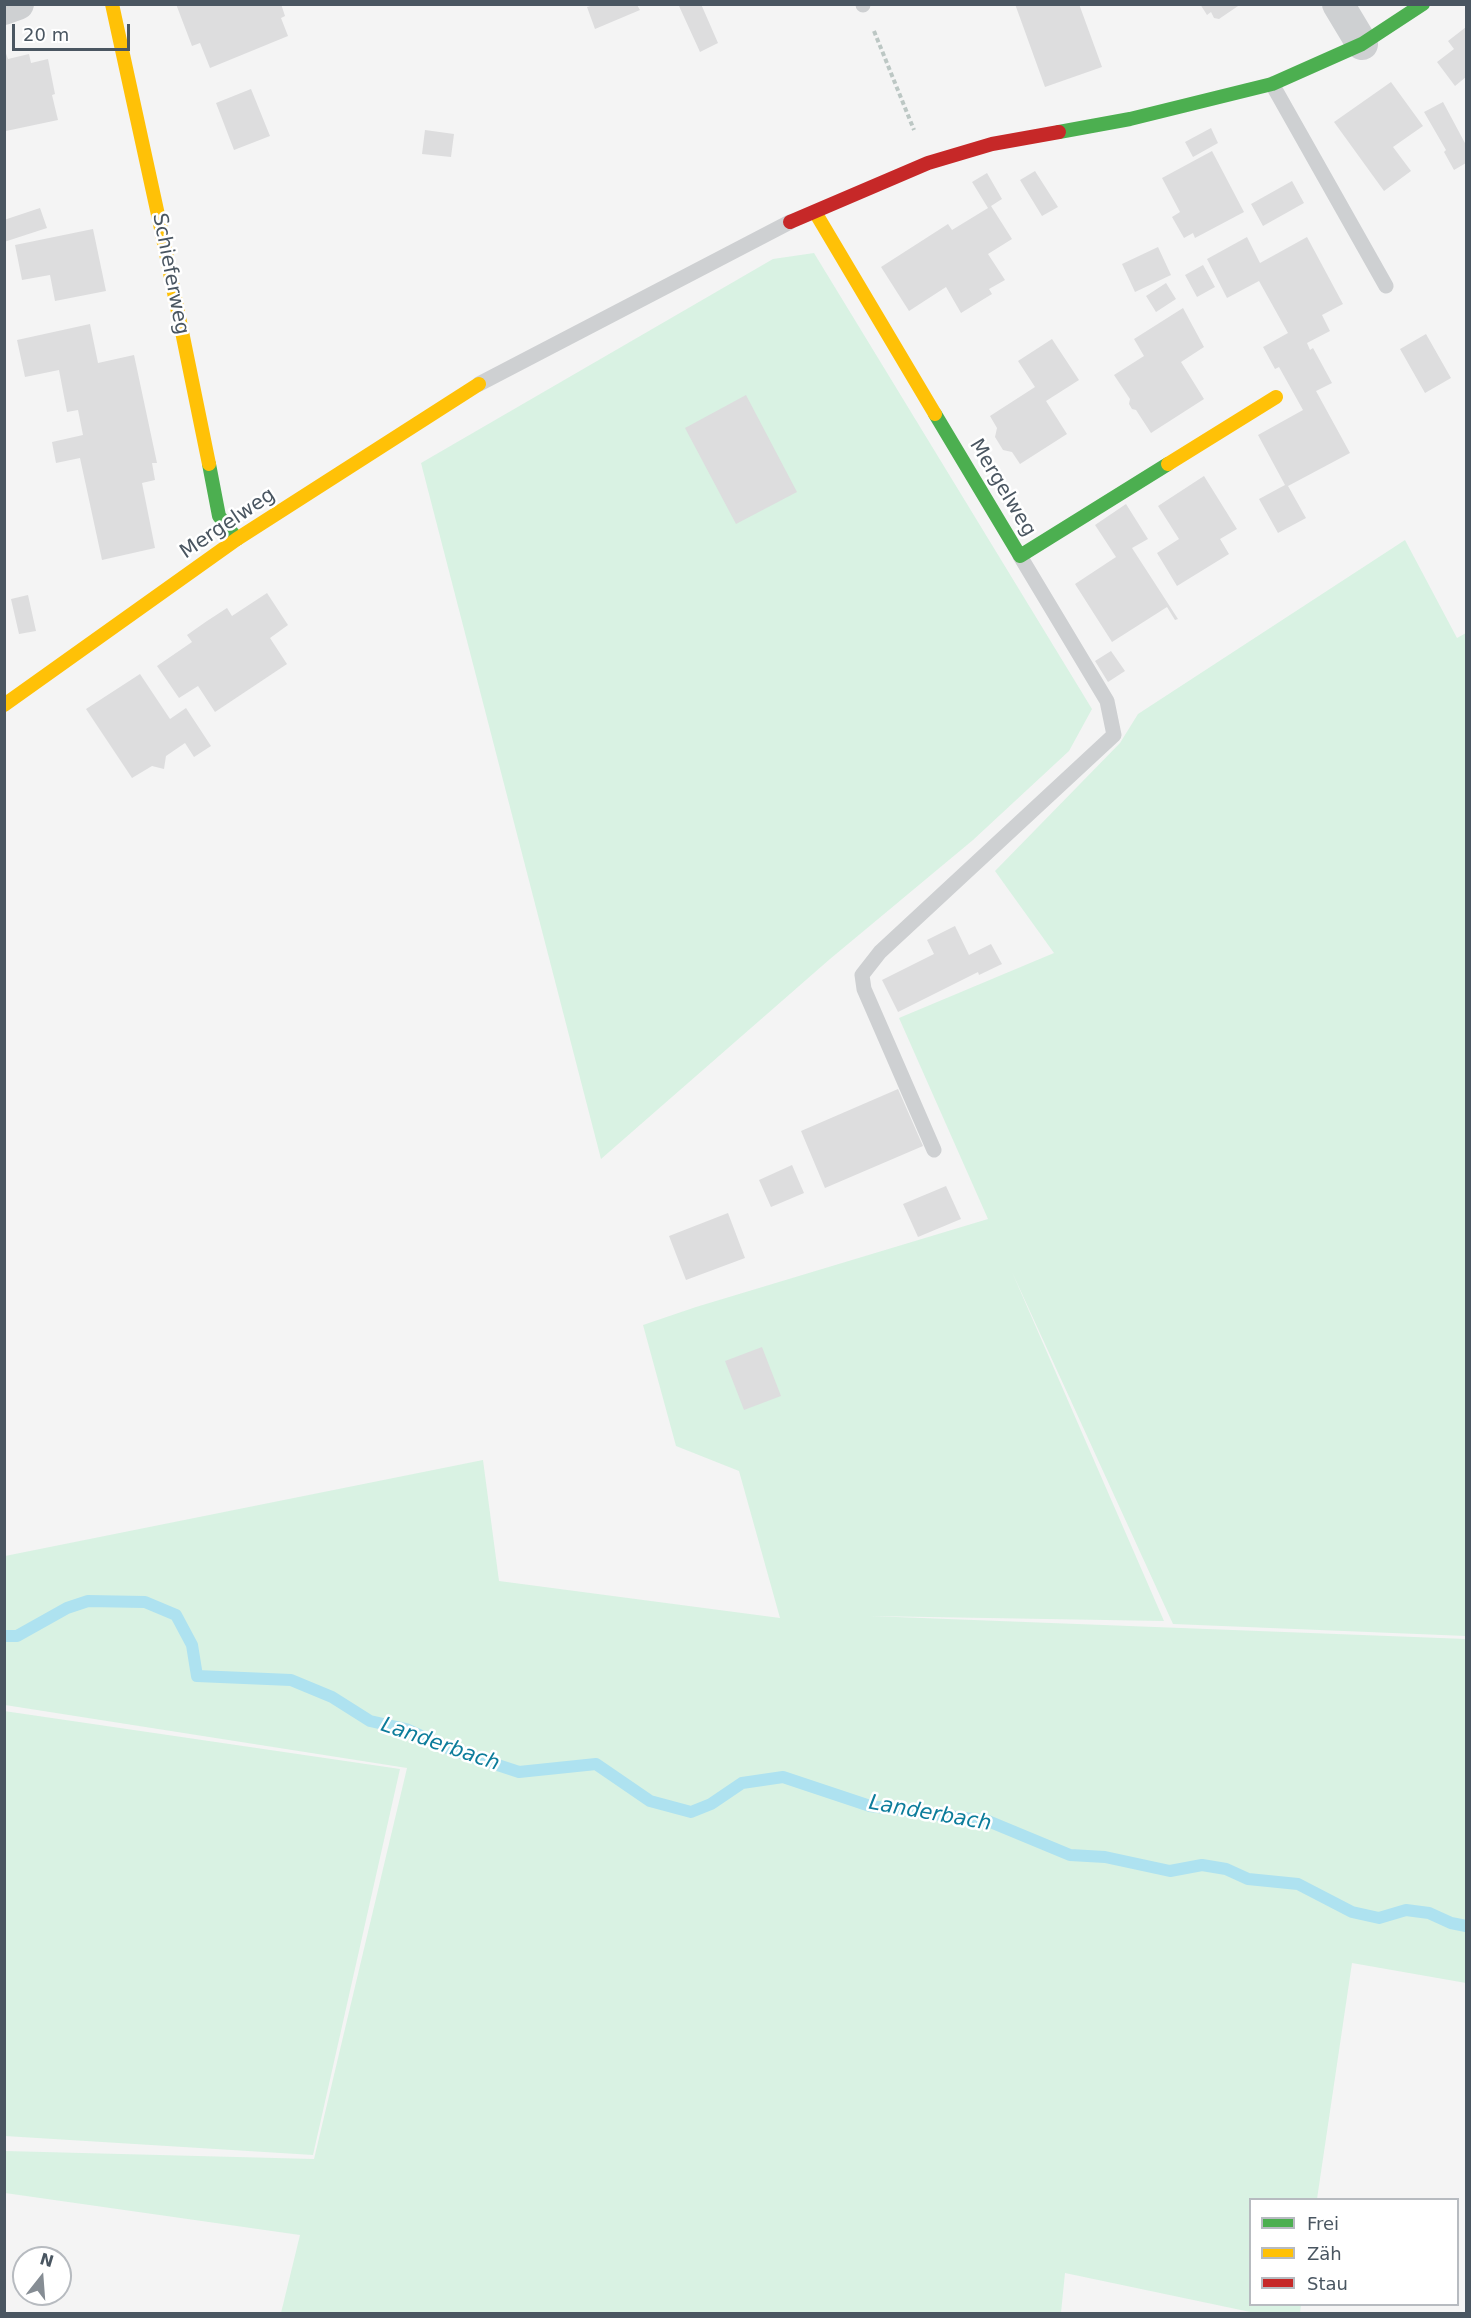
<!DOCTYPE html>
<meta charset="utf-8">
<style>
body{margin:0}
#map{position:relative;width:1471px;height:2318px;overflow:hidden;background:#f4f4f4;font-family:"DejaVu Sans",sans-serif}
canvas{display:block}
.frame{position:absolute;inset:0;border:6px solid #4a5661;pointer-events:none}
.legend{position:absolute;left:1249px;top:2198px;width:210px;height:108px;box-sizing:border-box;background:#fff;border:2px solid #b7bbc0;margin:0;padding:8px 10px;list-style:none;font-size:18px;color:#4a5661}
.legend li{display:flex;align-items:center;gap:12px;height:30px}
.legend b{width:30px;border:2px solid #b7bbc0}
.north{position:absolute;left:12px;top:2246px;width:60px;height:60px;box-sizing:border-box;background:#fff;border:2px solid #b7bbc0;border-radius:50%;rotate:17deg;font-size:16px;font-weight:700;line-height:24px;text-align:center;color:#4a5661}
.north::after{content:'';display:block;margin:auto;width:21px;height:27px;background:#868d94;clip-path:polygon(50% 0,100% 100%,50% 72%,0 100%)}
.scale{position:absolute;left:12px;top:24px;width:118px;height:27px;box-sizing:border-box;border:3px solid #4a5661;border-top:0;padding-left:8px;font-size:18px;line-height:21px;white-space:nowrap;color:#4a5661;-webkit-text-stroke:4px #fff;paint-order:stroke}
</style>
<div id="map">
<canvas width="1471" height="2318"></canvas>
<div class="frame"></div>
<ul class="legend">
<li><b style="height:8px;background:#4caf50"></b>Frei</li>
<li><b style="height:8px;background:#ffc107"></b>Zäh</li>
<li><b style="height:8px;background:#c62828"></b>Stau</li>
</ul>
<div class="north">N</div>
<div class="scale">20 m</div>
</div>
<script>
const context = document.querySelector('canvas').getContext('2d');
context.lineJoin = 'round';
function fillPath(path, color) {
  context.fillStyle = color;
  context.fill(path, 'evenodd');
}
function stroke(path, color, width, dash) {
  context.strokeStyle = color;
  context.lineWidth = width;
  context.lineCap = dash ? 'butt' : 'round';
  context.setLineDash(dash || []);
  context.stroke(path);
}
function write(font, color, halo, rows, align = 'center') {
  context.font = font + ' "DejaVu Sans",sans-serif';
  context.lineWidth = 5;
  context.setLineDash([]);
  context.textBaseline = 'middle';
  context.strokeStyle = halo;
  context.fillStyle = color;
  for (const [text, x, y, turn = 0] of rows) {
    context.save();
    context.translate(x, y);
    context.rotate((+turn || 0) * Math.PI / 180);
    context.textAlign = isNaN(turn) ? turn : align;
    if (halo) context.strokeText(text, 0, 0);
    context.fillText(text, 0, 0);
    context.restore();
  }
}
fillPath(new Path2D(`
 M814 253 1092 709 1069 751 973 840 830 959 601 1159 421 463 773 259Z
 M1405 540 1457 638 1466 633V1636L1173 1624 1012 1272 1164 1621 870 1616 1466 1639V1983L1352 1963 1317 2199 1250 2200V2304L1301 2305 1300 2313H1255L1065 2273 1061 2313H281L300 2235 5 2193V2151L314 2159 407 1768 5 1705V1556L483 1460 499 1581 780 1618 739 1471 676 1446 643 1325 696 1307 988 1219 899 1018 1054 953 995 871 1120 743 1138 714Z
 M4 1711 400 1769 313 2155 5 2136Z`), '#d9f2e3');
stroke(new Path2D(`
 M4 1636H17L67 1608 88 1601 145 1602 176 1615 192 1645 197 1676 291 1680 332 1697 370 1721 406 1729 452 1750 519 1772 596 1764 650 1801 691 1812 711 1804 742 1783 783 1777 870 1806 988 1821 1070 1855 1105 1857 1170 1871 1202 1865 1226 1869 1248 1879 1298 1884 1352 1912 1379 1918 1406 1910 1429 1913 1451 1923 1466 1926`), '#aee2f0', 12);
fillPath(new Path2D(`
 M176 4H281L285 16 281 18 288 36 210 68 200 43 192 46Z
 M683 4H701L718 43 700 52 679 6Z
 M1015 4H1079L1102 67 1045 87Z
 M1200 4H1241L1219 19 1214 18 1211 12 1207 15Z
 M594 5H637L640 10 595 29 587 7Z
 M1466 27V77L1455 86 1437 62 1454 49 1448 41Z
 M4 48 8 59 29 54 31 63 48 59 55 94 52 95 58 120 6 131Z
 M1391 82 1423 126 1393 147 1411 171 1384 191 1334 122Z
 M251 89 270 136 234 150 216 103Z
 M1443 102 1466 145V163L1454 170 1444 152 1446 150 1424 112Z
 M1211 128 1218 143 1193 157 1185 142Z
 M425 130 454 134 451 157 422 154Z
 M1212 151 1244 212 1195 238 1193 233 1184 238 1172 217 1180 212 1162 178Z
 M1035 171 1058 207 1042 216 1020 180Z
 M987 173 1002 199 991 206 1012 239 988 254 1005 280 989 289 992 294 961 313 946 287 909 311 881 267 948 224 952 230 988 208 972 182Z
 M1292 181 1304 203 1263 226 1251 204Z
 M40 208 47 228 4 242V220Z
 M93 229 106 291 55 301 50 275 22 280 15 245Z
 M1247 237 1260 263 1307 237 1343 304 1322 315 1330 331 1307 343 1310 350 1313 348 1332 383 1316 391 1350 453 1288 486 1306 518 1278 533 1259 499 1285 485 1258 435 1303 410 1279 367 1275 369 1263 347 1288 333 1259 281 1227 298 1207 259Z
 M1158 247 1171 275 1135 292 1122 264Z
 M1203 265 1215 287 1197 297 1185 275Z
 M1166 283 1176 299 1156 312 1146 296Z
 M1183 308 1204 347 1181 362 1204 399 1151 433 1136 410 1132 409 1129 404 1130 399 1114 375 1144 356 1134 339Z
 M90 324 98 363 134 355 157 463H152L155 480 142 483 155 548 102 560 80 458 56 463 52 442 83 435 78 410 67 412 59 370 25 377 17 340Z
 M1426 334 1451 378 1425 393 1400 349Z
 M1052 339 1079 380 1046 401 1067 434 1020 464 1012 452 1003 450 995 437 997 428 990 416 1035 387 1018 361Z
 M746 395 797 492 736 524 685 428Z
 M1204 476 1237 529 1220 539 1229 554 1177 586 1157 553 1179 539 1158 506Z
 M1126 504 1148 539 1132 548 1178 619 1175 620 1167 607 1112 642 1075 584 1116 557 1095 525Z
 M267 593 288 625 270 638 287 664 215 712 198 686 179 698 157 666 192 642 187 635 207 621 227 608 232 616Z
 M28 595 36 631 19 634 11 599Z
 M1111 651 1125 671 1108 682 1095 661Z
 M140 674 170 719 186 708 211 746 194 757 185 743 166 756 164 769 152 766 132 778 86 709Z
 M955 926 969 955 991 944 1002 964 979 975 978 972 898 1012 882 980 934 954 927 940Z
 M898 1089 923 1146 825 1188 801 1131Z
 M792 1165 804 1193 771 1207 759 1180Z
 M946 1186 961 1219 918 1237 903 1204Z
 M728 1213 745 1258 686 1280 669 1236Z
 M762 1347 781 1396 744 1410 725 1361Z`), '#ddddde');
stroke(new Path2D(`
 M874 31 914 130`), '#bcc7c4', 4, [4.5, 3]);
stroke(new Path2D(`
 M863 4V5
 M1272 84 1386 286
 M479 384 790 222
 M934 1150 864 989 862 975 880 952 1114 735 1107 701 1020 556`), '#ced0d2', 15);
stroke(new Path2D(`
 M1338 4 1362 44
 M4 9 18 4`), '#ced0d2', 32);
stroke(new Path2D(`
 M1059 132 1130 119 1272 84 1362 44 1423 4
 M935 414 1020 556 1168 464
 M209 464 219 516 237 539`), '#4caf50', 14);
stroke(new Path2D(`
 M112 4 160 224 209 464
 M815 212 935 414
 M1168 464 1276 397
 M4 705 237 539 479 384`), '#ffc107', 14);
stroke(new Path2D(`
 M790 222 928 163 992 144 1059 132`), '#c62828', 14);
write('20px', '#4a5661', '#fff', [
 ["Schieferweg",170,274,79],
 ["Mergelweg",1002,488,59],
 ["Mergelweg",228,524,-34]
]);
write('italic 21px', '#0c7c9b', '#fff', [
 ["Landerbach",440,1745,19],
 ["Landerbach",930,1814,10]
]);
</script>
